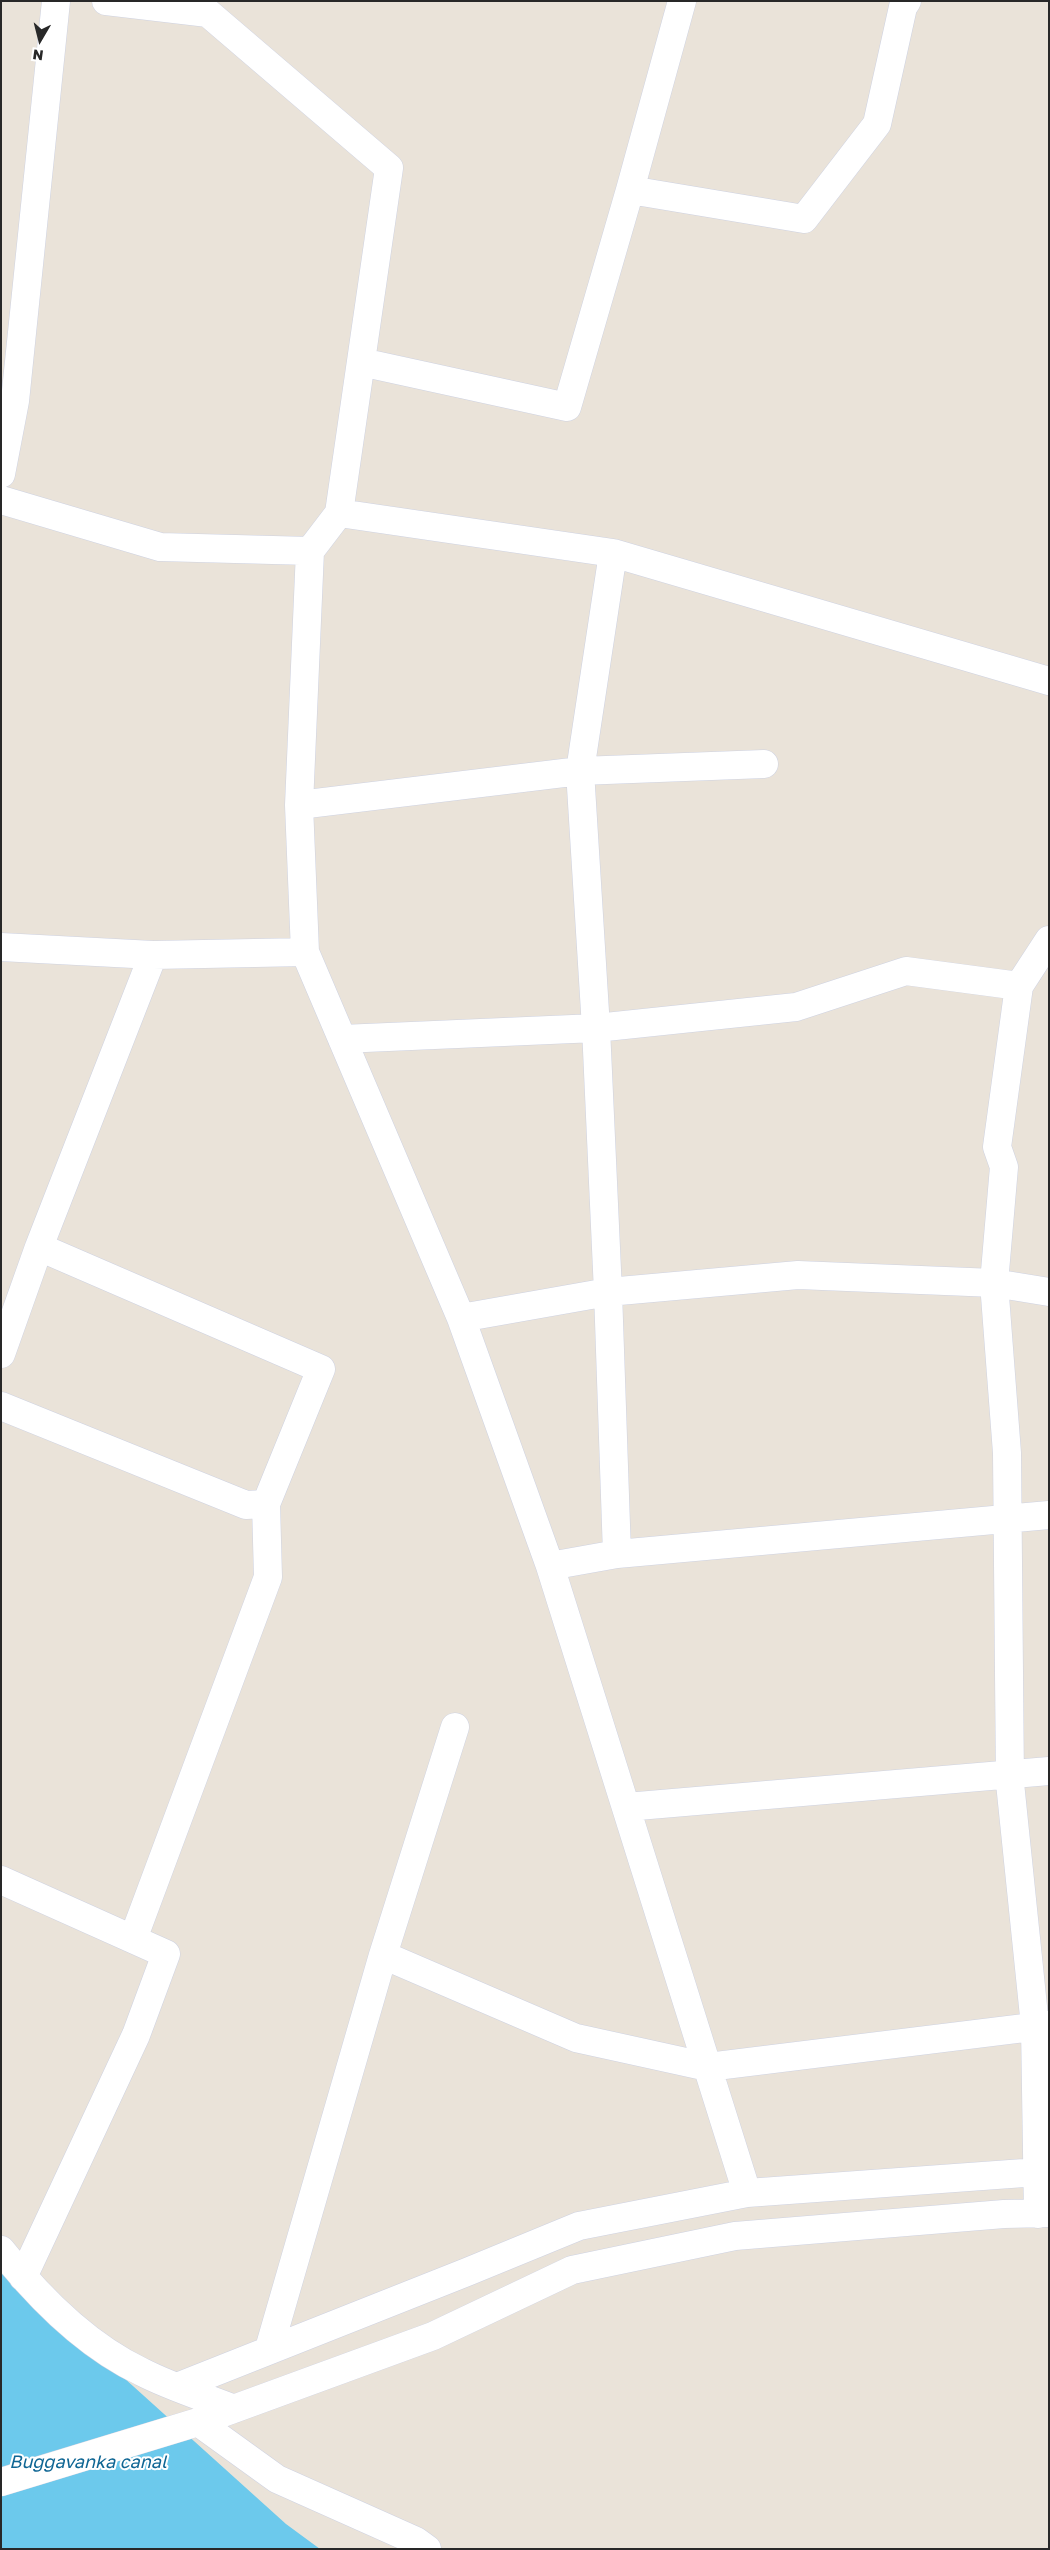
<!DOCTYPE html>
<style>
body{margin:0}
#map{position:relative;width:1050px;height:2550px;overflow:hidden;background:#eae3d9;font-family:"Golos Text",sans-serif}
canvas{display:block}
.frame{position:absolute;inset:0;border:2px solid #282828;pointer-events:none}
.north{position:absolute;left:15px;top:15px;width:50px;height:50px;-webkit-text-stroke:4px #fff;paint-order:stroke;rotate:188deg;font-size:14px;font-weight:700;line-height:20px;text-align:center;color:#282828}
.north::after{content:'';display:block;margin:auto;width:18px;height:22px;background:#282828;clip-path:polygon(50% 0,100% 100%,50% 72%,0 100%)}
</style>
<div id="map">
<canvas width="1050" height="2550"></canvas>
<div class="frame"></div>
<div class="north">N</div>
</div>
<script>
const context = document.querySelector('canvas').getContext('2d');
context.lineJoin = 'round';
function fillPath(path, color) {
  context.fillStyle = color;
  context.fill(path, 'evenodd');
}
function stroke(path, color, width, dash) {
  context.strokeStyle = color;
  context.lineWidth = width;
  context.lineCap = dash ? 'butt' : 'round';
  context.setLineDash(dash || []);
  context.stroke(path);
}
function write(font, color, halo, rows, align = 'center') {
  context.font = font + ' "Golos Text",sans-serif';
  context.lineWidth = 4;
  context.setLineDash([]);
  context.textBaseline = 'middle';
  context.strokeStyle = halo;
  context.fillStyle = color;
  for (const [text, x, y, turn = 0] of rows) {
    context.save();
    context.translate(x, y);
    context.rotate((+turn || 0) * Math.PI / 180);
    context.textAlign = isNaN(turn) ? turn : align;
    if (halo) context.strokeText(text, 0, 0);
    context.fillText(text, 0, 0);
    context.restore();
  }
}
fillPath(new Path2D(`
 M1 2267 286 2524 320 2549H1Z`), '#6cc9ec');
const minor = new Path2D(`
 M106 1 208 13 389 168 339 513 613 553 1049 681
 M682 1 630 190 804 219 877 124 903 7 907 1
 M361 362 567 407 630 190
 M1 474 15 401 56 1
 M1 500 160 547 310 551 299 805 305 952 461 1318 550 1566 747 2193
 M310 551 339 513
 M613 553 580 771 596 1028 608 1292 617 1554
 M299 805 580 771 764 764
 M1 947 153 955 305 952
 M342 1039 596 1028 796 1007 906 971 1019 986
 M39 1247 321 1369 266 1504 268 1577 133 1939
 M461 1318 608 1292 798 1275 994 1283 1004 1167 997 1147 1019 986 1049 940
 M1 1354 39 1247 153 955
 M1 1406 246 1505 266 1504
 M550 1566 617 1554 1049 1515
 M626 1807 1049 1771
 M1 1880 166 1954 136 2035 23 2277
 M383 1955 576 2038 708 2067 1049 2025
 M1038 2214 1035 2026 1010 1783 1007 1453 994 1283 1049 1292
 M1 2250C39 2298 85 2345 142 2372 171 2387 204 2397 234 2409
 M269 2349 383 1955 455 1727
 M177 2387 467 2272 579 2226 747 2193 1038 2172
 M198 2422 277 2479 416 2541 427 2549
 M1 2482 198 2422 433 2336 572 2270 735 2236 1004 2214 1049 2213`);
stroke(minor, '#ced2e1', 29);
stroke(minor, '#fff', 28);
write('italic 18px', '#0f6694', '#fff', [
 ["Buggavanka canal",88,2462]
]);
</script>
